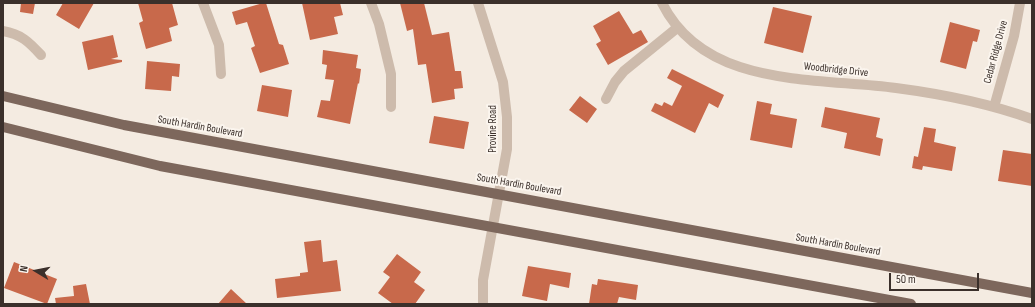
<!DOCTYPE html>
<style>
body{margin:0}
#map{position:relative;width:1035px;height:307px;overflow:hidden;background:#f4ebe1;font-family:"Sofia Sans Condensed",sans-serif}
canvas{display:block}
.frame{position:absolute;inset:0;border:4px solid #3b302b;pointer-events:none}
.north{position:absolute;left:16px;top:251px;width:40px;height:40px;-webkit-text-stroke:3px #fbf5ee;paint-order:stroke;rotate:280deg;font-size:11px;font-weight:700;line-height:16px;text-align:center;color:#3b302b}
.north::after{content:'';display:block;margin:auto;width:14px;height:18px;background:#3b302b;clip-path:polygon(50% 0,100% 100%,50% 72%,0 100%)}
.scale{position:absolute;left:889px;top:273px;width:90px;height:18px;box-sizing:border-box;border:2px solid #3b302b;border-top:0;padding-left:5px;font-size:12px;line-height:14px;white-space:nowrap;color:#3b302b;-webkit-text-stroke:3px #fbf5ee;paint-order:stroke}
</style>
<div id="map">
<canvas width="1035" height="307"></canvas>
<div class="frame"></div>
<div class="north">N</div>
<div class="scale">50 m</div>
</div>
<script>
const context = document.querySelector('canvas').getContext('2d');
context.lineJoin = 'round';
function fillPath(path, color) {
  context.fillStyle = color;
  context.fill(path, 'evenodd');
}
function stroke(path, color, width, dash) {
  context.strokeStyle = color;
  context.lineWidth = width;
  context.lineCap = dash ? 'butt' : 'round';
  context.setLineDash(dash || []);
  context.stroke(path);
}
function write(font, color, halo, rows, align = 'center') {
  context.font = font + ' "Sofia Sans Condensed",sans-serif';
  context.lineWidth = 4;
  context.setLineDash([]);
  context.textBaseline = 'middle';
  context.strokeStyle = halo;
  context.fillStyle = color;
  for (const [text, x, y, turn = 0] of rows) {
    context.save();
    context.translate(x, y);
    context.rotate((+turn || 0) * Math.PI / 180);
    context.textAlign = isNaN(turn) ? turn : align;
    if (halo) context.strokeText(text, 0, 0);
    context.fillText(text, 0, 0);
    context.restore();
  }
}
fillPath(new Path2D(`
 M21 3H35L33 14 20 12Z
 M63 3H94L79 29 56 15Z
 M138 3H172L178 25 169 28 172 41 146 49 139 23 143 21Z
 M263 3H266L279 44 283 45 289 64 260 73 251 48 255 46 247 22 236 25 232 12Z
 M302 3H340L343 15 334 17 338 34 310 40Z
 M400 3H424L432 35 449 32 455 71H461L463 88 454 89 455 99 432 103 426 64 418 65 413 29 407 31Z
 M773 7 812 16 803 53 764 43Z
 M619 11 633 34 641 30 648 42 608 65 596 44 601 41 593 26Z
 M950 22 980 30 977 42 973 41 966 69 940 62Z
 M113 35 118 57 111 59 122 60V62L88 70 82 42Z
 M323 50 358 55 356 68 361 69 359 84 358 83 350 124 317 117 321 100 330 101 334 80 325 79 327 65 322 64Z
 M147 61 180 64 179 77 172 76 171 91 145 89Z
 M672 69 724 95 718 108 709 103 695 133 651 111 655 103 662 106 664 102 672 106 682 86 667 78Z
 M262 85 292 90 288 117 257 111Z
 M580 96 597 109 587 123 569 110Z
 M757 101 772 104 770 114 797 119 792 148 750 140Z
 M825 107 880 118 876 137 883 139 880 156 844 148 847 133 821 127Z
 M434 116 469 122 464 149 429 143Z
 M924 127 936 129 934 142 956 147 952 171 923 166 922 170 912 168 914 156 918 157Z
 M1003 150 1032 154V186L998 181Z
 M321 240 323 262 337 260 341 291 277 298 275 279 300 276V273L308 272 304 242Z
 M397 254 421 272 414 282 425 290 415 304H393L378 293 390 277 383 272Z
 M14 262 57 279 47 304 4 288Z
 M528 266 571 273 569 288 550 284 547 301 522 296Z
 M598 279 638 285 636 300 619 297 617 304H589L592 284 597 285Z
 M86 284 90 304H56L55 298 74 296 73 286Z
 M231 289 247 304H218Z`), '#c8694b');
stroke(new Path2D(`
 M203 3 219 45 221 74
 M371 3 379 24 391 74V107
 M478 3 503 82 507 117V149L483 280V304
 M662 3C705 89 815 77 896 88 942 94 988 103 1032 119
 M3 31C21 34 29 42 41 55
 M606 99 615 82 624 71 677 28
 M994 107 1014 36 1020 3`), '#cdbbac', 10);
stroke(new Path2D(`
 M3 96 124 125 1032 293
 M3 127 160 166 911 304`), '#7d675c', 10);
write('11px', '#3b302b', '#fbf5ee', [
 ["Cedar Ridge Drive",996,52,-75],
 ["Woodbridge Drive",836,70,6],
 ["South Hardin Boulevard",200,127,10],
 ["Provine Road",493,129,-90],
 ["South Hardin Boulevard",519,185,10],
 ["South Hardin Boulevard",838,245,10]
]);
</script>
